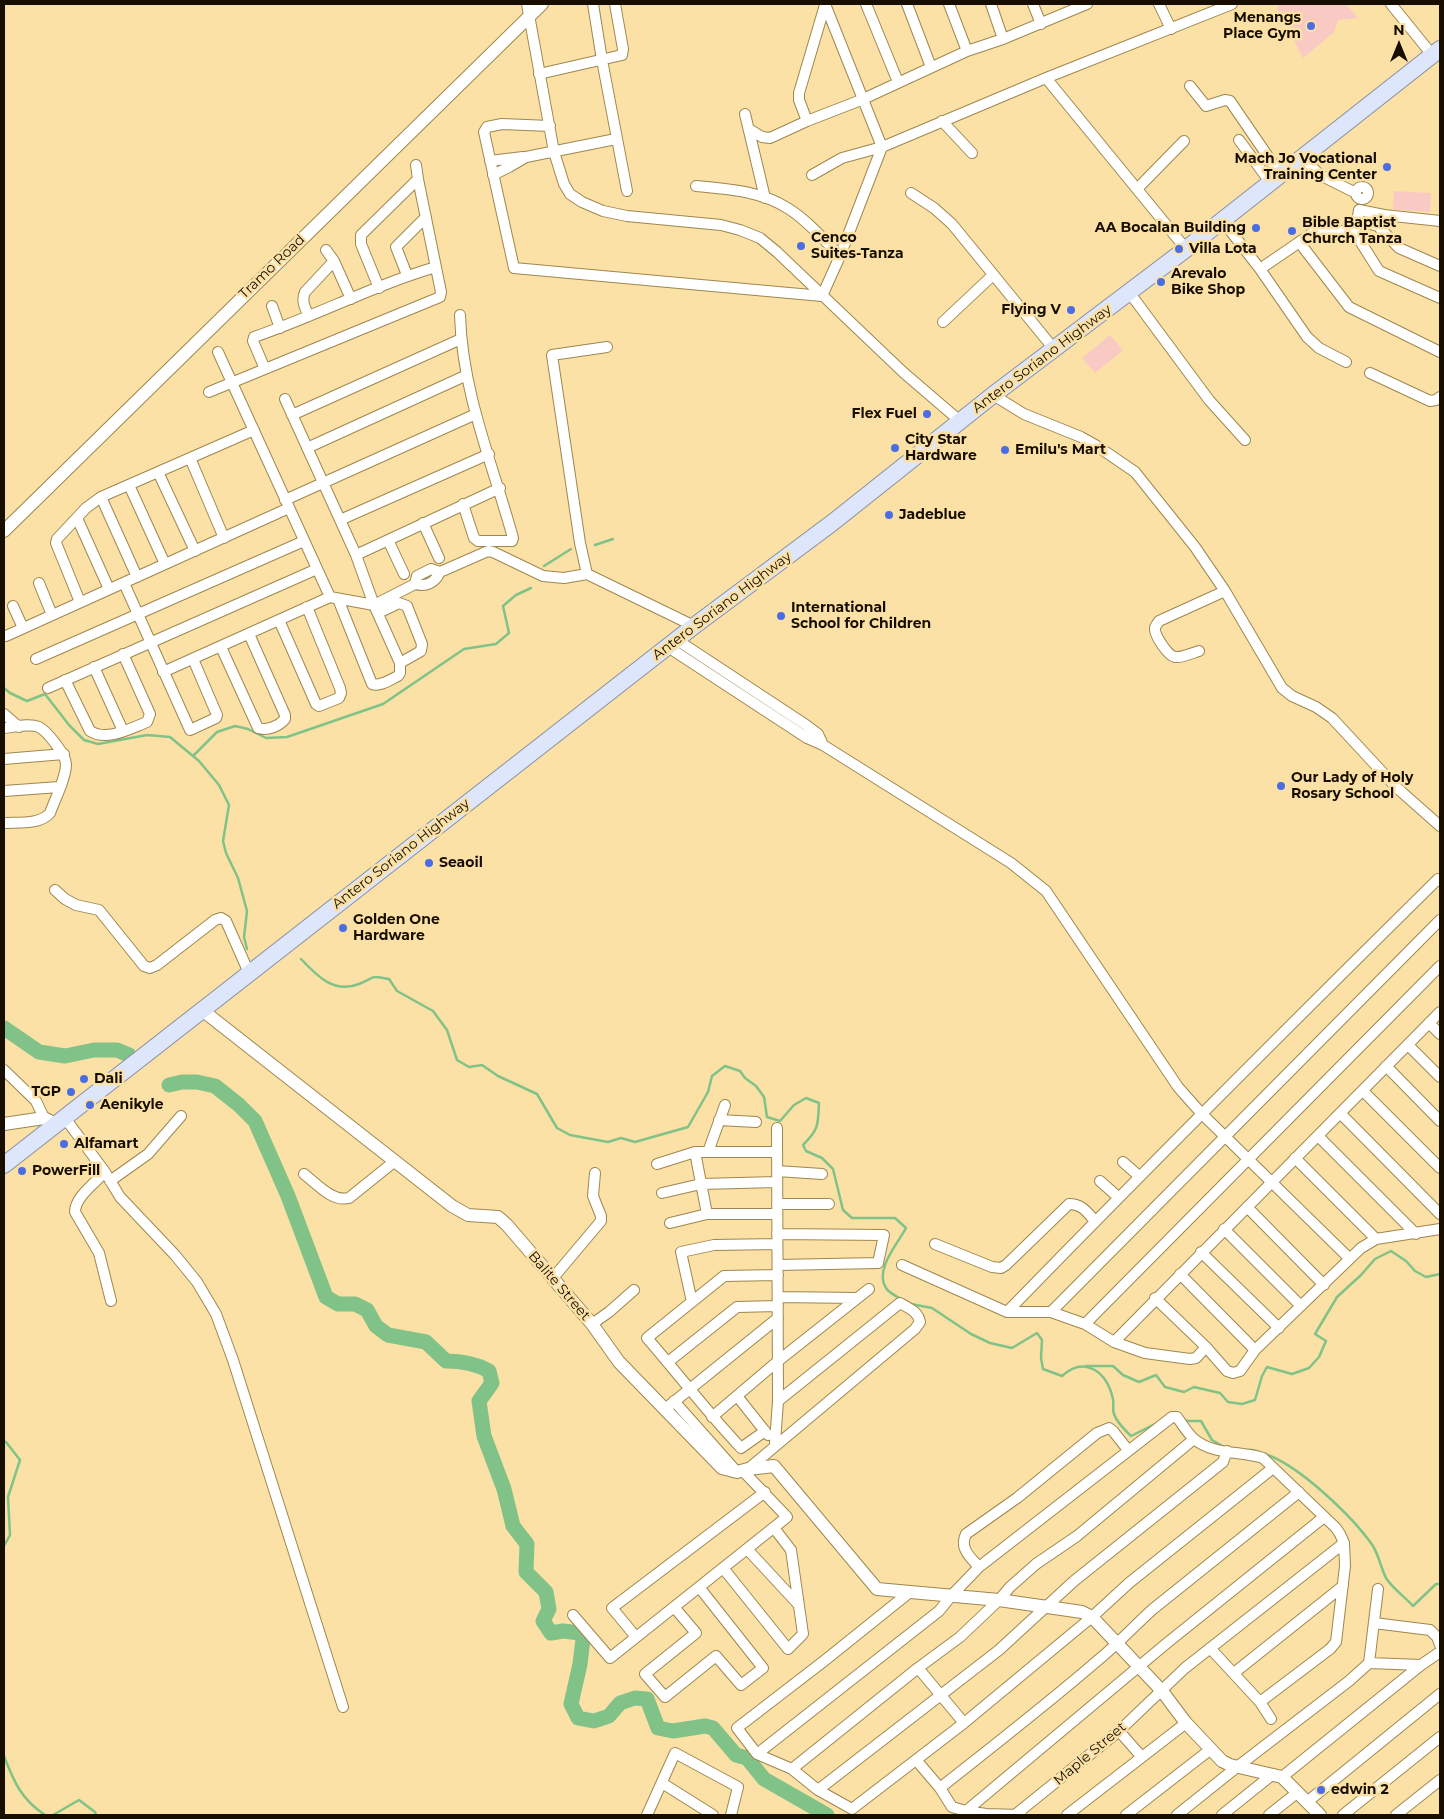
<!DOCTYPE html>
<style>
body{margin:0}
#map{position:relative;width:1444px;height:1819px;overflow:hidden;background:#fbe1a6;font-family:Montserrat,sans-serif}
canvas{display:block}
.frame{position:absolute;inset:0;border:5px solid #170e00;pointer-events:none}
.north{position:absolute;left:1374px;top:20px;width:50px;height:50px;-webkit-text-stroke:4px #fbe1a6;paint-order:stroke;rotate:0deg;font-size:14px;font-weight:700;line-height:20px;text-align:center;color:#170e00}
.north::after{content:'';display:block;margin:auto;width:18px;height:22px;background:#170e00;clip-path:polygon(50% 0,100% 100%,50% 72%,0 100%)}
</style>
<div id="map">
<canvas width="1444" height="1819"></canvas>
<div class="frame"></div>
<div class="north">N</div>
</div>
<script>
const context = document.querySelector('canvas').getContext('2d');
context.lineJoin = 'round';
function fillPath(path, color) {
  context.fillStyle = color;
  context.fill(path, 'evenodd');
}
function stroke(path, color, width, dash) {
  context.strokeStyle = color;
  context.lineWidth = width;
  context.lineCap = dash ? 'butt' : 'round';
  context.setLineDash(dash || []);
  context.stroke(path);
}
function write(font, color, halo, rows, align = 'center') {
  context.font = font + ' Montserrat,sans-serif';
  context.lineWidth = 5;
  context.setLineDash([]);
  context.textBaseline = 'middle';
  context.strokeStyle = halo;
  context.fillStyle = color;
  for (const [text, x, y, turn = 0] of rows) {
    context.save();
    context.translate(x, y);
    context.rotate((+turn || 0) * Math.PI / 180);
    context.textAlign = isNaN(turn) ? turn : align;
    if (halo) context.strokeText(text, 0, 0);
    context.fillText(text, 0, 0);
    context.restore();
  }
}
fillPath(new Path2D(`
 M1280 4H1346L1358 18 1338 20 1334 32 1303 58 1277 8Z
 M1394 191 1431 193 1430 212 1393 209Z
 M1110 335 1123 350 1095 373 1082 358Z`), '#f8cac3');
stroke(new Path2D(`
 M595 545 613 539
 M544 566 571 549
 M4 688 10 693 27 701 45 694 69 725 84 740 98 744 147 735 170 737 199 761 219 785 229 805 223 841 226 853 238 878 247 911 244 937 247 949
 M193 756 217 732 235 726 248 729 266 738 287 737 383 704 464 649 496 644 509 633 503 606 516 595 531 588
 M301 959C317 976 334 994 359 984 376 977 369 975 389 979L397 991 433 1011 447 1030 457 1060 469 1067 482 1065 498 1076 537 1094 557 1128 570 1135 608 1142 621 1138 635 1142 688 1127 708 1092 712 1076 725 1066 740 1071 745 1078 756 1086 764 1097 767 1117 780 1121 794 1105 806 1098 819 1103C818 1125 819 1129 803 1145L806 1151 822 1158 833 1169 843 1210 852 1218H895L906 1228C898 1243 874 1270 886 1288 889 1293 896 1296 901 1299
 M911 1304 932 1308 971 1334 990 1343 1012 1348 1037 1333 1042 1340 1041 1358 1043 1369 1062 1376C1085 1355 1107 1372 1113 1399 1114 1404 1112 1409 1114 1414 1117 1423 1125 1430 1131 1436L1157 1423
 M1086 1366H1113L1123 1375 1139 1382 1156 1375 1165 1387 1184 1392 1194 1387 1220 1393 1228 1402 1242 1404 1255 1400 1262 1376 1267 1367 1292 1374 1309 1368 1319 1357 1326 1341 1315 1334 1337 1297 1361 1275 1375 1259 1391 1251 1406 1261 1415 1271 1426 1277 1440 1274
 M1184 1419 1186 1421H1201L1212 1440 1224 1447
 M4 1441 6 1442 20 1460 8 1497 10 1535 4 1546
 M1246 1450H1252L1260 1452
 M1265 1454C1299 1465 1353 1517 1373 1546 1379 1556 1381 1568 1386 1578 1392 1588 1405 1597 1413 1606L1436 1584H1440
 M4 1756C14 1782 21 1799 45 1815
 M53 1815 79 1800 95 1812 96 1815`), '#80c288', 2.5);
stroke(new Path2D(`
 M4 1028 39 1052 65 1056 94 1050H117L129 1055
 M169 1085 182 1082H197L215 1086 239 1105 255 1121 288 1196 326 1297 338 1304H355L367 1310 376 1326 388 1335 426 1342 446 1361C462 1361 475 1363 489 1371L492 1383 479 1401 484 1436 504 1489 513 1526 527 1544 526 1572 546 1592 549 1609 543 1621 551 1633 563 1631 580 1633 583 1639 580 1664 571 1704 578 1718 594 1721 609 1716 620 1703 635 1698 647 1699 658 1728 673 1731 705 1726 713 1728 736 1755 747 1758 764 1779 827 1815`), '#80c288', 15);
const minor = new Path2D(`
 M527 4 554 152 564 184 570 194 582 202 603 211 627 216 721 225 740 230 760 238 777 252 904 373 960 421
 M593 4 602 60 627 191
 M825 4 882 147 1046 78 1232 4
 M866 4 898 82
 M907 4 931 67
 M949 4 967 51
 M991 4 1003 39
 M1033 4 1041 24
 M1159 4 1171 29
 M1391 4 1433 56
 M825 5 799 93V100L807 121 861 100 967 51 1003 39 1087 4
 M539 74 622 55 623 49 615 4
 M1046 78 1186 249
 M1190 86 1206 106 1225 100 1230 101 1280 174
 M745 114 765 198
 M942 121 972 153
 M550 126 502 124 487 127 484 132 514 268 822 296 840 256 882 147
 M749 129 762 137 770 138 807 121
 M1239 140 1270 182
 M1302 157 1320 175 1356 193
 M490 161 523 157
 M416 165 418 179
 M493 175 509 167 526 157 616 139
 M812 175 842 158 882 147
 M696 186C728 189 761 191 789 209 808 221 824 240 840 256
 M1356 193a6 6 0 1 1 12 0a6 6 0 1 1-12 0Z
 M1137 189 1184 141
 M911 193 934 208 952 224 1054 349
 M1222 220 1260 269 1307 337 1319 348 1346 362
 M1358 221 1378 226 1381 221
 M1378 226 1399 248 1440 266
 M1355 233 1379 271 1440 298
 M1299 242 1349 307 1440 352
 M326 250 334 261 351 299
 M1260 269 1320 228 1355 233 1359 210 1384 215 1440 221
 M407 275 396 247 426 217
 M1129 292 1209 400 1245 440
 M272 306 280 328
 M460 315C462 392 493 465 513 538L512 541H478L474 538 463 504
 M309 316C305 308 301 301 305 292L334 261
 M943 322 993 275
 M607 347 552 355 580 543 587 574 694 626
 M218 352 330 597 374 605 415 584 417 576 431 569 440 572 488 551 493 552 543 576 564 578 587 574
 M265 369 253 341 254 337C316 316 374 285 436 267
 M1370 373 1430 401 1436 400 1440 397
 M209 392 440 297 441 292 418 179 361 235V244L379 288
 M993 395 1024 414 1081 437 1097 446 1135 472 1195 547 1225 591 1282 688 1292 696 1316 707 1332 718 1396 787 1440 826
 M285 399 356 555 374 605 400 663V673L398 676C391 679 381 687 372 684L338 599
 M292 415 461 339
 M307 448 467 375
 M190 458 224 538
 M158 472 195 551
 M129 485 165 564
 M101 497 137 577
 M285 500 476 414
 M77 518 109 589
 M340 520 489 454
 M423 523 439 558
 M388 540 404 574
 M356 555 500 488
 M39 583 52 615
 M124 583 190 730 216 718 217 715 193 659
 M415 584C426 587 435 583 440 572
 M80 602 56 543 57 539 86 508 101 497 254 430
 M13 606 23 628
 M378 613 399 603 407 606 422 644 421 651 400 663
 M279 620 316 704 319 706 339 698 341 693 340 688 307 607
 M6 636 289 508
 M677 640 806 725 818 734 823 745
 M221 647 258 728C268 731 279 726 285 719V715L249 634
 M668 647 807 738 823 745 1011 863 1046 891 1178 1087 1201 1113 1349 1258
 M1199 651C1192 653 1182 658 1175 657 1168 656 1154 635 1155 628 1155 626 1158 623 1159 621L1225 591
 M36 659 304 541
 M94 667 123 731
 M163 672 330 597
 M65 680 90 731C107 742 131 728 147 722L150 714 123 654
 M48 688 317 569
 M4 714 19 727
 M4 728C14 727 29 723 39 727 47 731 66 755 66 764 66 778 55 799 50 813 40 825 18 822 4 823
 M4 759 64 754
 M4 791 59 787
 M55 890 65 899 76 905 99 910 144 966 150 968 157 965 215 920 221 918 226 921 249 973
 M1429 1023 1440 1034
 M1408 1045 1440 1077
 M1386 1066 1440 1121
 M4 1070 36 1101 44 1118
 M1363 1091 1440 1168
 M1340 1113 1440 1214
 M65 1118 105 1172 120 1197 175 1255 197 1282 216 1314 233 1360 343 1707
 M719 1120 756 1122
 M1318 1136 1416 1234
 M695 1152 707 1214
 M708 1152 725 1105
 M1295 1158 1376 1239
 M1123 1162 1139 1176
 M657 1164 695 1152H777
 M777 1171 822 1174
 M105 1172C95 1183 75 1197 75 1212L99 1253 111 1301
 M304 1174C317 1184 332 1202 349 1198L395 1161
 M110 1181 148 1154 181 1116
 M1100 1181 1118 1197
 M662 1193 701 1184 777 1182
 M777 1204H829
 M1247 1207 1324 1285
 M670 1223 707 1214H777
 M1224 1229 1301 1306
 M777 1234 884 1235 878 1263 778 1265
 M935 1244 992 1267 1001 1268 1006 1265 1069 1204C1082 1204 1087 1212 1095 1221
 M1201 1252 1279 1328
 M902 1265 1007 1312H1051L1085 1324 1114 1342 1145 1353 1190 1359 1196 1358 1206 1347
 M1180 1274 1255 1350
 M553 1278 601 1221V1216L593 1196 595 1173
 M778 1297 857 1298
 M1155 1298 1206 1347 1227 1371 1233 1373 1240 1371 1255 1350 1361 1248 1376 1239 1440 1229
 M692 1302 681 1252 714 1245 777 1244
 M1007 1312C1149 1166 1293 1022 1438 879L1440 881
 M1051 1312 1440 920
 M592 1324 609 1312 634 1290
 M1085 1324 1440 966
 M1114 1342 1440 1012
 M668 1362 737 1307 778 1306
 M737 1396 768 1435
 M674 1401 737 1472
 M665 1409 778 1318
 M712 1417 778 1361 869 1289
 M765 1431 741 1448C708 1413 679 1375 647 1338L724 1276 778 1275
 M775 1443 778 1401 777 1128
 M748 1469 915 1329 920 1322C918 1311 908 1308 900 1303L778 1401
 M747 1549 798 1604
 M979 1567C970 1557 959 1548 966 1534L1017 1498 1097 1433 1109 1428 1113 1431 1128 1450
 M723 1568 788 1649 803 1634 791 1550 774 1528
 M910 1592 824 1661 737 1728 757 1754 792 1769 818 1790 852 1809 964 1723 1092 1617 1129 1583 1273 1468
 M674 1607 696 1633 645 1674 665 1697 716 1656 741 1685 763 1668 699 1587
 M573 1615 610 1658 787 1517 743 1471
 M1374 1623 1430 1630 1437 1637 1440 1645
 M636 1637 612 1608 765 1492
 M1210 1648 1260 1702 1271 1719
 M1369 1663 1378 1589
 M918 1668 964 1723
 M1234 1673 1343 1586
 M1119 1731 1141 1756
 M757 1754 939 1611 952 1595 979 1567 1172 1417H1177C1182 1424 1188 1434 1194 1439 1213 1455 1241 1451 1263 1458L1336 1528 1340 1534 1344 1543 1345 1566 1336 1642 1330 1649 1260 1702
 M917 1761 940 1788 952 1807 966 1811 1167 1643 1324 1517
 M792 1769 918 1668 960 1637 999 1600 1010 1587 1036 1564 1077 1536 1194 1439
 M1282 1777 1421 1665
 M662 1783 713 1815
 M940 1788C993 1746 1046 1705 1097 1661 1117 1645 1134 1626 1153 1609L1299 1492
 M818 1790 999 1650 1074 1581 1223 1462 1227 1451
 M1307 1802 1440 1694
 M966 1811 986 1814 1021 1815
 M647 1815 675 1753 738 1787 731 1815
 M1015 1815 1119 1731 1185 1668 1344 1543
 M1067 1815 1186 1723
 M1126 1815 1211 1749
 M1177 1815 1237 1767 1349 1681 1369 1663 1421 1665 1440 1652
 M1222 1815 1273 1774
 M1269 1815 1298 1792
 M1343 1815 1440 1737
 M1396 1815 1440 1780`);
const tertiary = new Path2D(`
 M4 531 542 4
 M202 1010 452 1206 468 1215 498 1217 507 1225 592 1324 619 1362 722 1468 737 1472 748 1469 774 1466 877 1589 999 1600 1082 1612 1092 1617 1162 1691 1186 1723 1222 1761 1230 1765 1282 1777 1320 1815
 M4 1124 44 1118 50 1121 53 1126`);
const primary = new Path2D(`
 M4 1165 694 626 832 523 993 395 1186 249 1440 49`);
stroke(minor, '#9e874e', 12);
stroke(tertiary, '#9e874e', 14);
stroke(primary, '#898fa2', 18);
stroke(minor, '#fff', 10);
stroke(tertiary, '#fff', 12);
stroke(primary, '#dde6fb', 16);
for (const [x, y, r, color] of [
 [1311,26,5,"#4a6de1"],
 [1387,167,5,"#4a6de1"],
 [1256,228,5,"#4a6de1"],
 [1292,231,5,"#4a6de1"],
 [801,246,5,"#4a6de1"],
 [1179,249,5,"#4a6de1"],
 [1161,282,5,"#4a6de1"],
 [1071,310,5,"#4a6de1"],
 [927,414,5,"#4a6de1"],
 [895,448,5,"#4a6de1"],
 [1005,450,5,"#4a6de1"],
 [889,515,5,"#4a6de1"],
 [781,616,5,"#4a6de1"],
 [1281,786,5,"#4a6de1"],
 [429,863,5,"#4a6de1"],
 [343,928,5,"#4a6de1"],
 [84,1079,5,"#4a6de1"],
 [71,1092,5,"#4a6de1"],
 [90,1105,5,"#4a6de1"],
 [64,1144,5,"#4a6de1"],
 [22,1171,5,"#4a6de1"],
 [1321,1790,5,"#4a6de1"]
]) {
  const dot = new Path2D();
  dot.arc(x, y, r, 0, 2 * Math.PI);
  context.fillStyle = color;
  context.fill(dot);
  stroke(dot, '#fbe1a6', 2);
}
write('bold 14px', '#170e00', '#fbe1a6', [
 ["Menangs",1301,18,"right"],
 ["Place Gym",1301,34,"right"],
 ["Mach Jo Vocational",1377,159,"right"],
 ["Training Center",1377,175,"right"],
 ["Bible Baptist",1302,223],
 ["Church Tanza",1302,239],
 ["AA Bocalan Building",1246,228,"right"],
 ["Cenco",811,238],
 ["Suites-Tanza",811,254],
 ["Villa Lota",1189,249],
 ["Arevalo",1171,274],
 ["Bike Shop",1171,290],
 ["Flying V",1061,310,"right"],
 ["Flex Fuel",917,414,"right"],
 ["City Star",905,440],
 ["Hardware",905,456],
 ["Emilu's Mart",1015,450],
 ["Jadeblue",899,515],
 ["International",791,608],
 ["School for Children",791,624],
 ["Our Lady of Holy",1291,778],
 ["Rosary School",1291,794],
 ["Seaoil",439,863],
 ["Golden One",353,920],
 ["Hardware",353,936],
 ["Dali",94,1079],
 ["TGP",61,1092,"right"],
 ["Aenikyle",100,1105],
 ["Alfamart",74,1144],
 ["PowerFill",32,1171],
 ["edwin 2",1331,1790]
], 'left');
write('14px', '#170e00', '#fbe1a6', [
 ["Tramo Road",272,267,-44],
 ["Antero Soriano Highway",1042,359,-37],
 ["Antero Soriano Highway",722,606,-37],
 ["Antero Soriano Highway",401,854,-38],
 ["Balite Street",559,1286,49],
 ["Maple Street",1090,1754,-40]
]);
</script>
